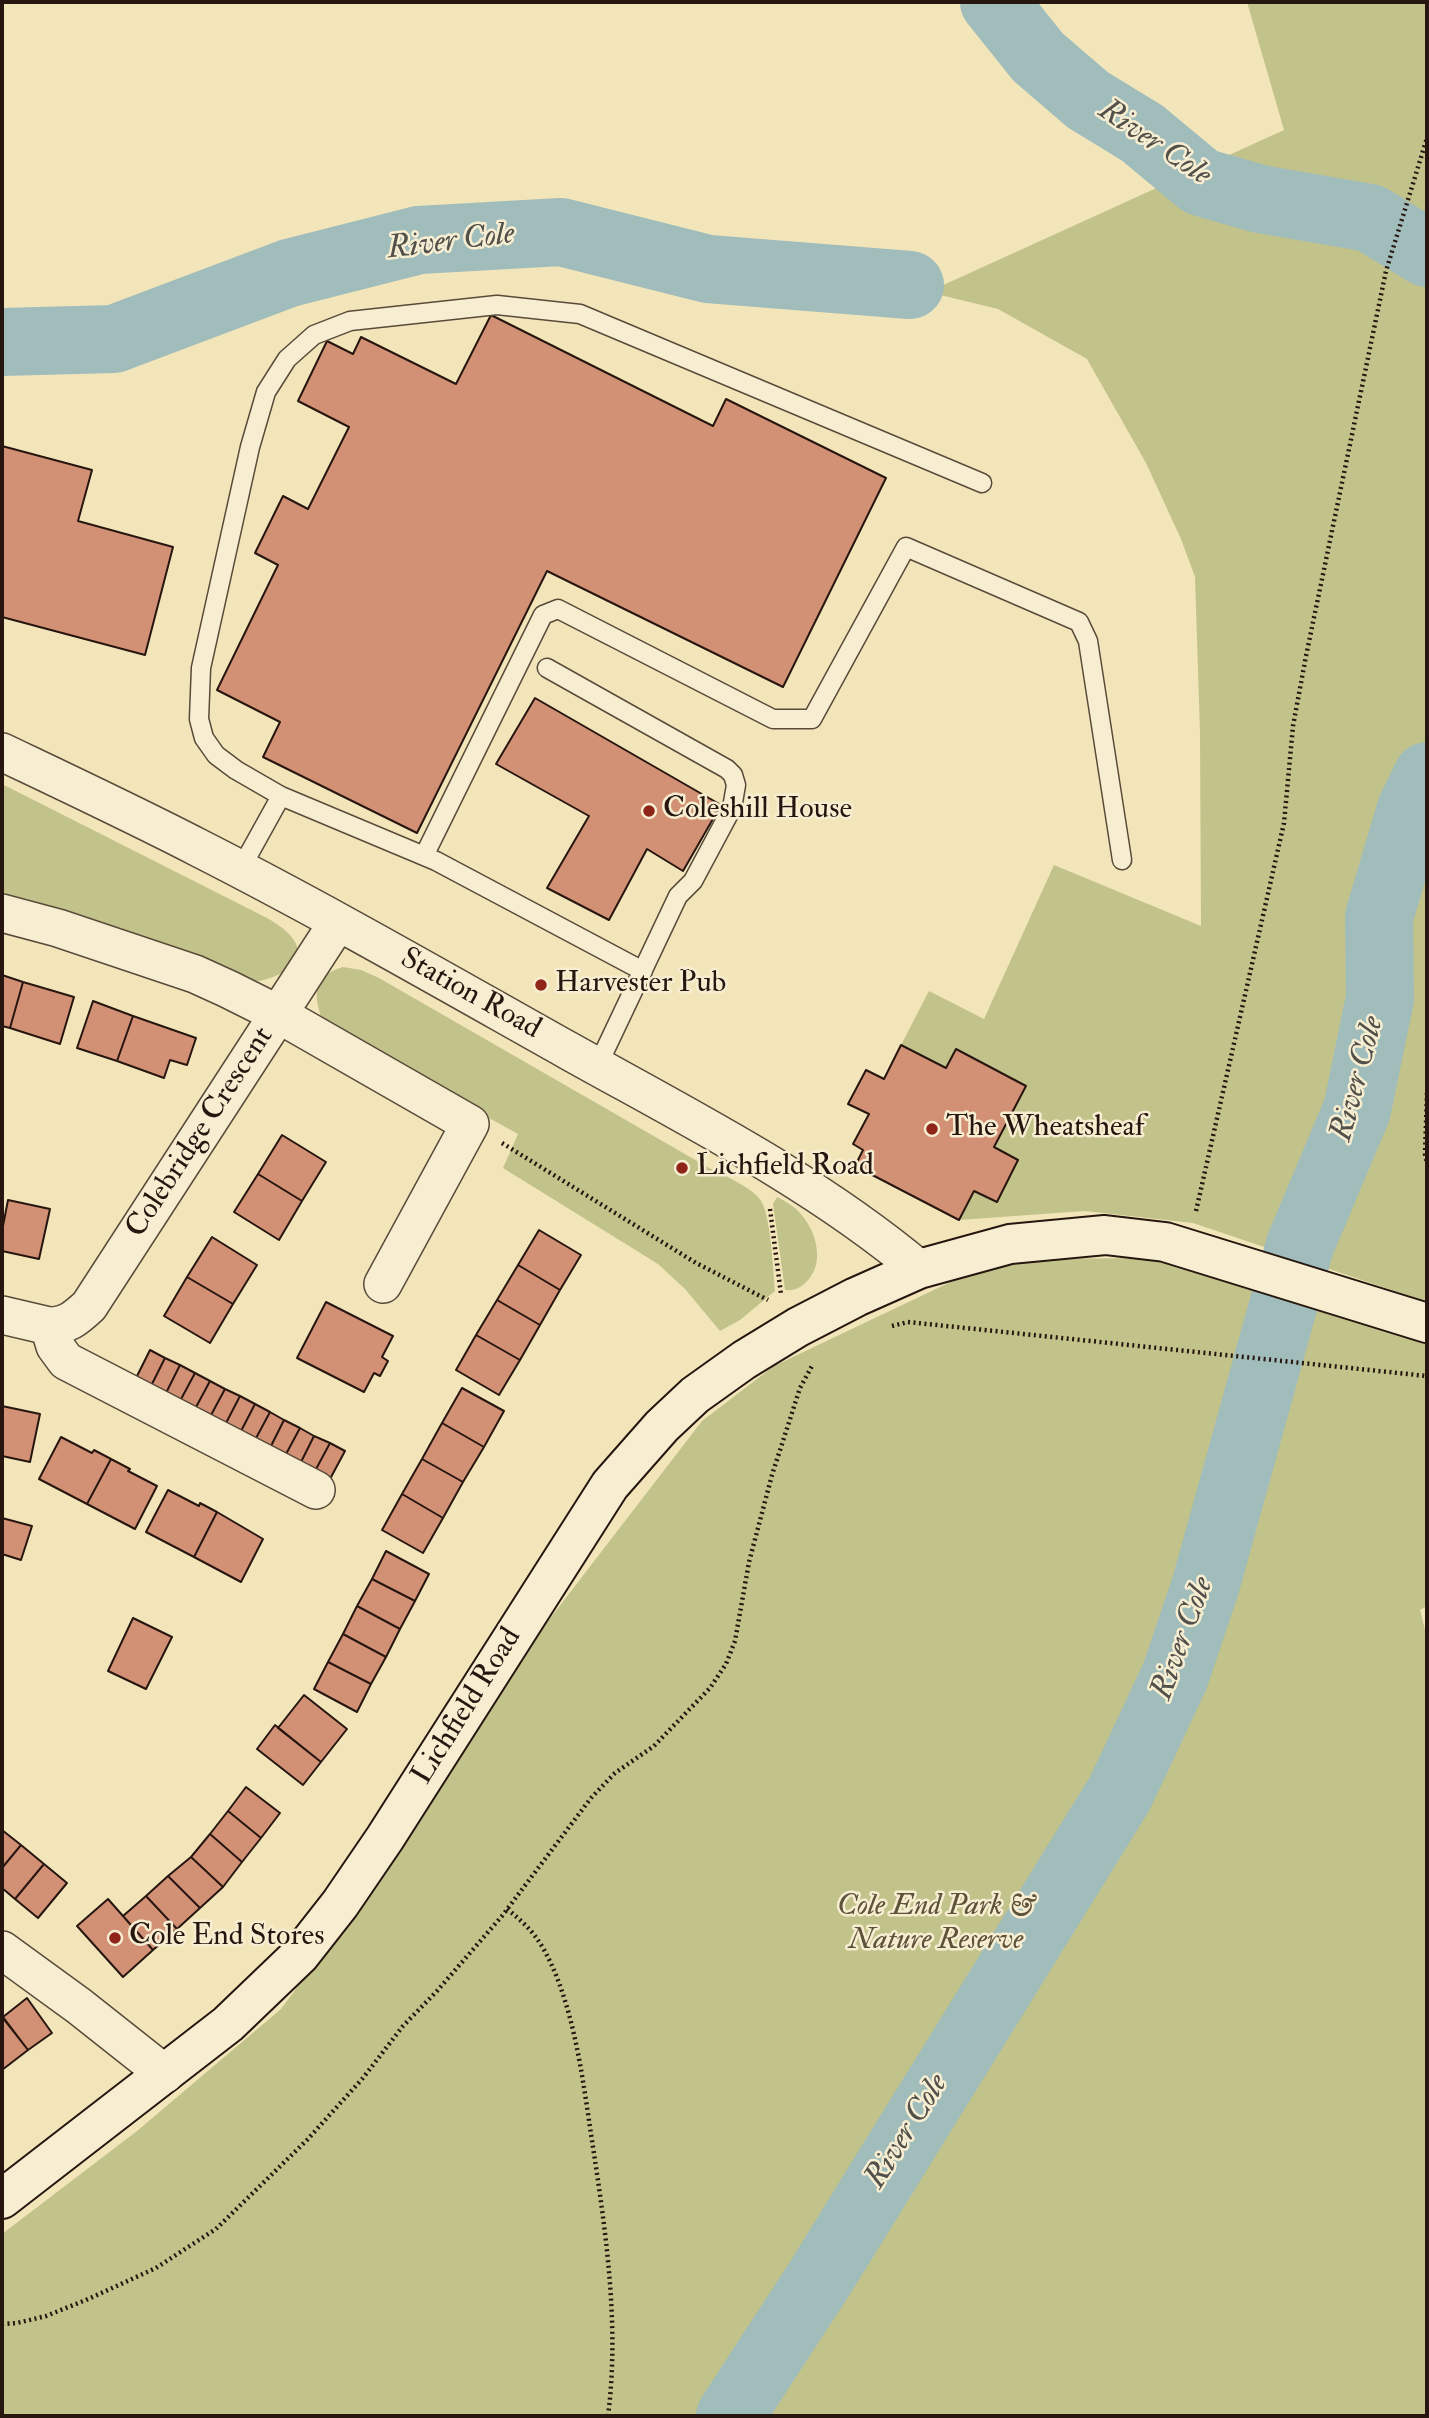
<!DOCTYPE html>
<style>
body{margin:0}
#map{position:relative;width:1429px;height:2418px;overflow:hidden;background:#f2e5ba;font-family:"IM FELL Double Pica",serif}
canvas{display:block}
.frame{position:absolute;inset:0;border:4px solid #26160f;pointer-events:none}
</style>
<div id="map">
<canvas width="1429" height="2418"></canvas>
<div class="frame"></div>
</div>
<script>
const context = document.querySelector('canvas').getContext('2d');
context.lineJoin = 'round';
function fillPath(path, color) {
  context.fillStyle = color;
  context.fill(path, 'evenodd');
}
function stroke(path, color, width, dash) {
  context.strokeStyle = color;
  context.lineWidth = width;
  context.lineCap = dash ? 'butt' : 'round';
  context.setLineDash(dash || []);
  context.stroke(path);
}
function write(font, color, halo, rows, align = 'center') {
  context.font = font + ' "IM FELL Double Pica",serif';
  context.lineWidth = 5;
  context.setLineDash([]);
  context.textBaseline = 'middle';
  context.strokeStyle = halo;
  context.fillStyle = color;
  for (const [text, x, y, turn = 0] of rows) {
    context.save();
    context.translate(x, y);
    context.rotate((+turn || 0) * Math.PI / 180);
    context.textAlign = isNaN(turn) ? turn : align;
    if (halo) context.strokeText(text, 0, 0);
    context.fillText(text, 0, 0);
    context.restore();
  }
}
fillPath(new Path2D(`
 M1247 2H1427V1302L1193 1223 1085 1211 959 1220 974 1191 997 1202 1018 1160 994 1147 1026 1086 956 1049 946 1068 901 1045 929 991 984 1019 1054 865 1201 926 1200 732 1195 577 1181 539 1146 463 1087 359 998 309 928 292 1284 130Z
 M2 784 269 919C275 923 282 927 288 933 316 961 278 979 253 982L2 895Z
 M343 967 361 970 379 978 711 1169C727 1177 747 1185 759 1198 771 1211 773 1271 775 1291L740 1320 720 1331 685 1289 658 1264 503 1168 518 1134 422 1081 322 1020C313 993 313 976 343 967Z
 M777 1197C785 1201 794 1206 800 1213 815 1229 825 1260 809 1279 802 1287 796 1291 785 1290L773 1204Z
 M1148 1258 1221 1276 1427 1338V1606L1420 1610 1427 1637V2416H2V2234L137 2131 281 2009 379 1877 548 1621 702 1421 774 1366 961 1277 1033 1259Z`), '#c2c28b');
stroke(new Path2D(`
 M994 2 1038 57 1088 100 1142 133 1201 182 1260 199 1370 218 1427 253
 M2 342 114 339 289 273 419 240 561 232 708 269 910 285
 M730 2416 820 2278 1120 1793 1175 1676 1206 1584 1300 1245 1357 1110 1380 998 1379 917 1411 809 1427 776`), '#a0bcbb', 68);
const building = new Path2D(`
 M491 315 713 426 726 399 886 478 783 687 547 571 417 833 263 757 280 722 217 690 278 565 255 553 283 496 308 509 349 427 298 401 327 341 353 354 361 337 456 384Z
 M2 446 92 470 78 521 173 547 145 655 2 617Z
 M535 698 721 805 683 871 647 849 609 920 547 888 589 816 496 764Z
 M2 975 23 982 10 1028 2 1026Z
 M23 982 74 997 60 1044 10 1028Z
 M93 1001 133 1016 117 1061 77 1048Z
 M133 1016 196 1038 187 1065 170 1060 164 1078 117 1061Z
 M901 1045 946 1068 956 1049 1026 1086 994 1147 1018 1160 997 1202 974 1191 959 1220 855 1166 863 1150 853 1144 869 1114 848 1104 866 1070 884 1079Z
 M282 1135 326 1162 302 1201 258 1174Z
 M258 1174 302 1201 279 1240 234 1212Z
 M8 1200 50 1209 39 1259 2 1251V1231Z
 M539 1230 581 1255 560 1290 518 1265Z
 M212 1237 257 1265 233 1304 187 1277Z
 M518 1265 560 1290 540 1325 497 1300Z
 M187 1277 233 1304 210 1343 164 1316Z
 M497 1300 540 1325 520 1360 476 1335Z
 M326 1302 393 1336 382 1357 388 1361 380 1376 374 1373 364 1392 297 1358Z
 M476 1335 520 1360 499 1395 456 1370Z
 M150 1350 165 1358 151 1386 136 1378Z
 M165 1358 180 1365 166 1393 151 1386Z
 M180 1365 195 1373 180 1401 166 1393Z
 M195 1373 210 1381 195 1409 180 1401Z
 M210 1381 225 1389 210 1417 195 1409Z
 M462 1388 504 1411 484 1447 442 1423Z
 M225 1389 240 1396 225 1425 210 1417Z
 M240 1396 255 1404 240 1433 225 1425Z
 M255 1404 270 1412 255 1440 240 1433Z
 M2 1406 40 1414 30 1462 2 1456Z
 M270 1412 284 1420 270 1448 255 1440Z
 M284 1420 300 1428 285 1456 270 1448Z
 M442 1423 484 1447 463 1482 422 1459Z
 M300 1428 314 1436 300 1464 285 1456Z
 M314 1436 330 1443 315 1471 300 1464Z
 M61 1437 92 1453 94 1450 111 1459 87 1504 39 1479Z
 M330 1443 345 1451 330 1479 315 1471Z
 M111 1459 130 1469 128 1471 157 1486 135 1529 87 1504Z
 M422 1459 463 1482 443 1518 402 1494Z
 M168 1490 199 1506 200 1503 217 1512 194 1557 146 1532Z
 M402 1494 443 1518 423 1553 382 1530Z
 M217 1512 263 1539 241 1582 194 1557Z
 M2 1518 32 1526 21 1560 2 1554Z
 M386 1551 429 1574 415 1601 372 1579Z
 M372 1579 415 1601 400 1629 357 1606Z
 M357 1606 400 1629 386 1657 343 1634Z
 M133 1618 172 1637 146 1689 108 1671Z
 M343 1634 386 1657 371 1684 328 1662Z
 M328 1662 371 1684 357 1712 314 1689Z
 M304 1695 347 1729 321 1762 278 1728Z
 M275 1725 321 1762 303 1785 257 1749Z
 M246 1787 280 1813 261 1838 228 1811Z
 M228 1811 261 1838 242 1862 210 1834Z
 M2 1830 21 1845 2 1868Z
 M210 1834 242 1862 223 1887 191 1857Z
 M21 1845 44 1864 15 1899 2 1888V1868Z
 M191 1857 223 1887 200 1908 168 1876Z
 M44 1864 67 1883 38 1918 15 1899Z
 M168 1876 200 1908 177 1929 146 1896Z
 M146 1896 177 1929 153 1950 123 1916Z
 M108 1899 153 1950 123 1977 77 1926Z
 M27 1998 52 2033 28 2050 3 2017Z
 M2 2017 28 2050 2 2070Z`);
fillPath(building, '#d29075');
stroke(building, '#26160f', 2);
const service = new Path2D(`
 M547 668 727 769 733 775 736 785 732 808 693 881 678 896 597 1067
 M281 796 236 770 216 755 204 738 199 719 201 668 250 447 266 392 287 359 314 335 350 321 497 305 580 314 982 483
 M424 856 543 615 558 609 773 719H812L906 547 1079 622 1088 641 1122 860
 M240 870 281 796 436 861 643 971`);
const minor = new Path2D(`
 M2 752C67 783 133 814 197 847 323 911 446 982 569 1051 689 1118 814 1181 919 1269
 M2 913 58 928 195 974 228 989 278 1014 470 1124 383 1284
 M2 1315 49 1326 55 1346 66 1361 316 1490
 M49 1326C67 1326 76 1318 89 1306L338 922
 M2 1950 79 2006 165 2074`);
const secondary = new Path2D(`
 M2 2199 228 2024 300 1955 340 1904 385 1838 610 1485 662 1426 695 1395 744 1360 798 1327 856 1297 919 1269 1010 1244 1105 1235 1165 1242 1427 1323`);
stroke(service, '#594a3a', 21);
stroke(minor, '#594a3a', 40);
stroke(secondary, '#26160f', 42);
stroke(new Path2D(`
 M1427 1093 1425 1154 1427 1163
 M502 1143 696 1263 768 1300
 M770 1209 781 1294
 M1196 1211 1284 823 1293 726 1306 656 1386 271 1427 138
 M892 1326 908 1322 1427 1376
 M507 1909C522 1921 533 1931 543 1948 573 2001 582 2074 591 2134 605 2226 620 2323 608 2416
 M2 2324 17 2323 46 2316 86 2300 156 2268 216 2229 307 2140 363 2078 403 2026 437 1991 502 1916 591 1798 615 1773 654 1746 710 1688 726 1664 735 1641 749 1562 772 1475 800 1388 813 1364`), '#26160f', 4.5, [2, 3.5]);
stroke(service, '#f7eed2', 18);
stroke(minor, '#f7eed2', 37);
stroke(secondary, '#f7eed2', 38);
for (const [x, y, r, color] of [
 [649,811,7,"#8f2418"],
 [541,985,7,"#8f2418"],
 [932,1129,7,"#8f2418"],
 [682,1168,7,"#8f2418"],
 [115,1938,7,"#8f2418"]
]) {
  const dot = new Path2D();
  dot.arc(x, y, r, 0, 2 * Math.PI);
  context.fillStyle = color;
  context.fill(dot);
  stroke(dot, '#f7eed2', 2.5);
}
write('30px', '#26160f', '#f7eed2', [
 ["Coleshill House",663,811],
 ["Harvester Pub",555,985],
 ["The Wheatsheaf",946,1129],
 ["Lichfield Road",696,1168],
 ["Cole End Stores",129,1938]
], 'left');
write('30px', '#26160f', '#f7eed2', [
 ["Station Road",470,995,29],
 ["Colebridge Crescent",201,1133,-57],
 ["Lichfield Road",468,1707,-58]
]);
write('italic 30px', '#5d523a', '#f7eed2', [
 ["Cole End Park &",936,1908],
 ["Nature Reserve",936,1942]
]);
write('italic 32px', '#51504b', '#f7eed2', [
 ["River Cole",1154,144,34],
 ["River Cole",451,243,-7],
 ["River Cole",1359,1079,-75],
 ["River Cole",1184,1639,-70],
 ["River Cole",908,2132,-58]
]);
</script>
